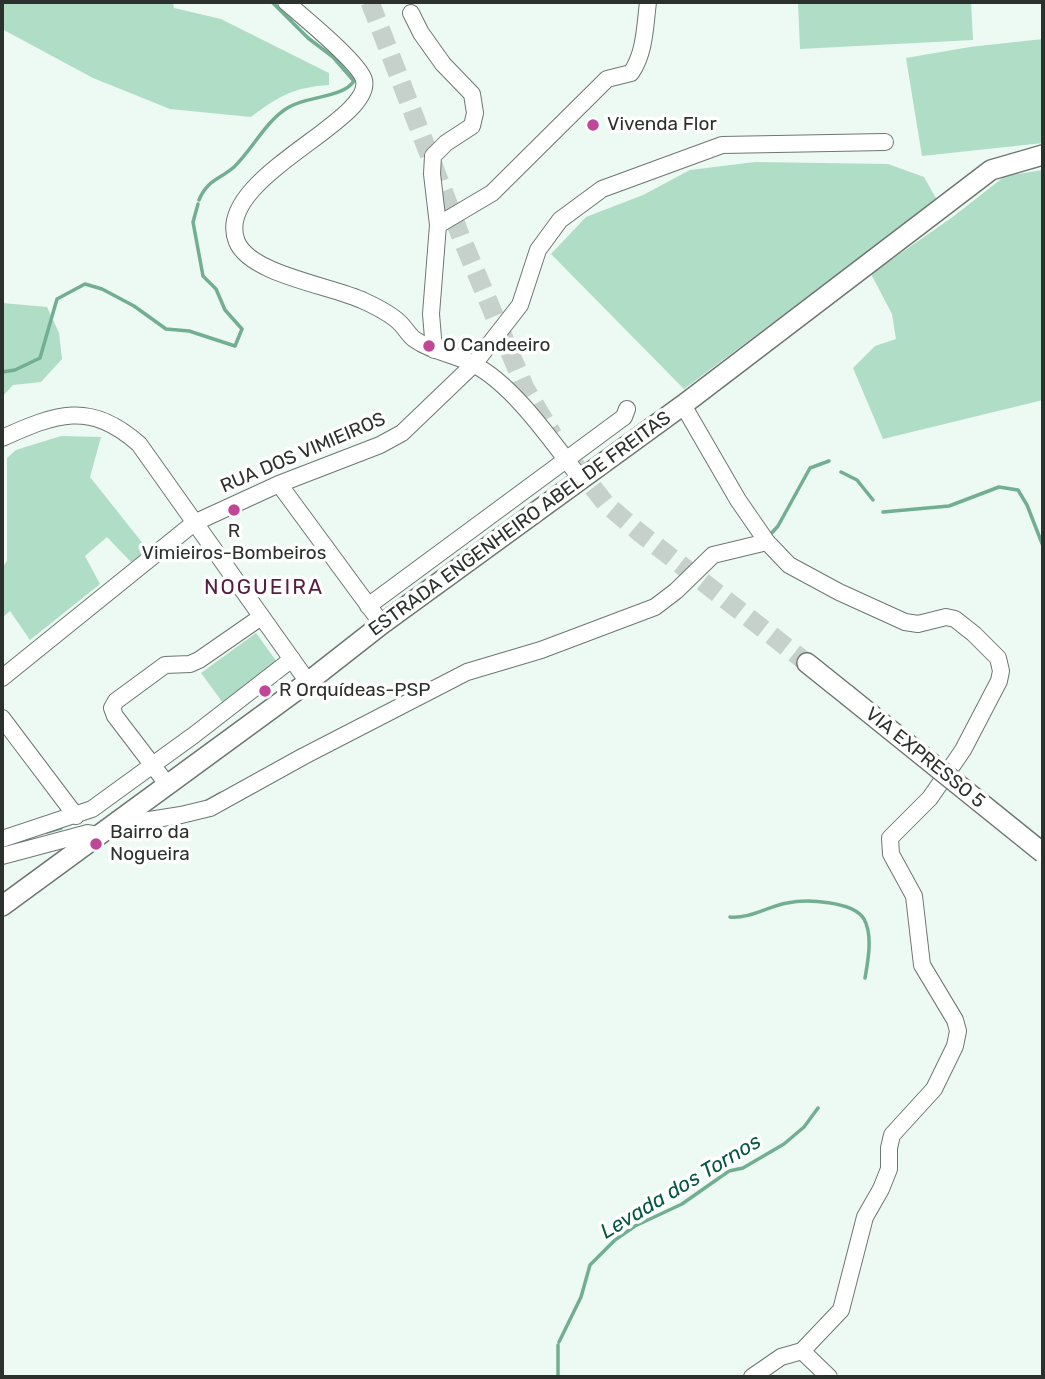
<!DOCTYPE html>
<meta charset="utf-8">
<style>
body{margin:0}
#map{position:relative;width:1045px;height:1379px;overflow:hidden;background:#edf9f3;font-family:Rubik,sans-serif}
canvas{display:block}
.frame{position:absolute;inset:0;border:4px solid #2c312e;pointer-events:none}
</style>
<div id="map">
<canvas width="1045" height="1379"></canvas>
<div class="frame"></div>
</div>
<script>
const context = document.querySelector('canvas').getContext('2d');
context.lineJoin = 'round';
function fillPath(path, color) {
  context.fillStyle = color;
  context.fill(path, 'evenodd');
}
function stroke(path, color, width, dash) {
  context.strokeStyle = color;
  context.lineWidth = width;
  context.lineCap = dash ? 'butt' : 'round';
  context.setLineDash(dash || []);
  context.stroke(path);
}
function write(font, color, halo, rows, align = 'center') {
  context.font = font + ' Rubik,sans-serif';
  context.lineWidth = 7;
  context.setLineDash([]);
  context.textBaseline = 'middle';
  context.strokeStyle = halo;
  context.fillStyle = color;
  for (const [text, x, y, turn = 0] of rows) {
    context.save();
    context.translate(x, y);
    context.rotate((+turn || 0) * Math.PI / 180);
    context.textAlign = isNaN(turn) ? turn : align;
    if (halo) context.strokeText(text, 0, 0);
    context.fillText(text, 0, 0);
    context.restore();
  }
}
fillPath(new Path2D(`
 M2 2H173L174 8 221 19 329 73V85C295 87 278 96 251 117L170 109 93 78 2 29Z
 M798 2H971L973 40 800 49Z
 M1043 39V143L922 156 906 58 970 47Z
 M755 162 888 164 924 177 937 200 684 389 551 254 586 217 643 195 690 170Z
 M1043 170V400L883 439 853 368 875 346 896 339 892 314 871 274 954 216 1005 176Z
 M2 303 47 307 59 333 62 359 41 382 13 385 2 397Z
 M61 436 101 437 90 477 148 550 131 562 107 537 85 556 100 584 30 640 10 611 2 618V568L7 561V458L16 450Z
 M256 633 277 662 223 703 201 673Z`), '#afddc6');
stroke(new Path2D(`
 M199 200C207 180 219 180 234 167 253 149 266 120 289 107 307 96 343 98 354 81L333 57 308 38 272 2
 M2 372 15 370 40 358 57 299 85 284 102 289 134 306 166 329 189 331 235 346 242 329 225 310 216 289 203 276 193 222 198 204
 M841 472 857 480 873 500
 M883 512 949 506 999 487 1018 490 1027 505 1043 546
 M769 536 778 526 810 468 829 461
 M203 803 221 793
 M47 832 61 828
 M730 917C749 919 769 906 787 903 806 899 853 901 864 919 873 935 868 961 865 978
 M559 1342 581 1297 590 1265 615 1240 635 1226 682 1204 729 1171 743 1168 784 1144 804 1127 818 1108
 M558 1377V1345`), '#72af92', 3.5);
stroke(new Path2D(`
 M370 2 461 237 525 388 553 435
 M575 465 606 504 640 533 807 663`), '#c6d1cc', 19, [19, 10]);
const minor = new Path2D(`
 M286 2C302 16 360 63 364 80 374 122 211 179 237 242 251 275 333 286 364 301 377 307 391 314 400 323 405 328 409 335 414 339 432 352 454 354 473 364 514 385 553 443 581 479
 M411 13 421 33 443 64 472 94 475 113 472 126 446 143 433 156 432 174 438 225
 M434 350 431 314 438 225 492 193 607 79 631 73C645 53 645 26 648 2
 M683 405 738 500 767 542 789 565 839 592 905 622 918 624 946 617 955 619 974 634 998 658 1001 671 999 681 963 750 930 798 890 838 891 854 914 896 922 965 955 1020 958 1031 955 1046 934 1089 892 1135 889 1148V1169L881 1189 865 1217 841 1310 802 1351 781 1357 752 1377
 M2 438C56 414 89 400 139 444L308 682
 M279 484 382 624
 M368 606 624 417 627 409
 M2 678 194 523 279 484 380 445 402 433 474 364 520 305 538 250 560 220 602 189 722 145 885 142
 M2 718 76 816
 M167 784 115 716 112 708 116 701 165 665 190 664 199 660 261 617
 M120 820 124 824 181 815 210 808 304 756 467 672 541 650 655 607 676 591 713 555 767 542
 M2 839 92 809 194 735 292 659
 M2 856 88 833 99 835
 M802 1351 829 1377`);
const major = new Path2D(`
 M807 663 847 695
 M2 906 308 682 382 624 683 405 991 170 1043 155`);
stroke(minor, '#6e7772', 18);
stroke(major, '#6e7772', 22);
stroke(minor, '#fff', 16);
stroke(major, '#fff', 19);
const majorBridge = new Path2D(`
 M847 695 1043 853`);
stroke(majorBridge, '#6e7772', 22, []);
stroke(majorBridge, '#fff', 19);
for (const [x, y, r, color] of [
 [593,125,7,"#c14698"],
 [429,346,7,"#c14698"],
 [234,510,7,"#c14698"],
 [265,691,7,"#c14698"],
 [96,844,7,"#c14698"]
]) {
  const dot = new Path2D();
  dot.arc(x, y, r, 0, 2 * Math.PI);
  context.fillStyle = color;
  context.fill(dot);
  stroke(dot, '#fff', 2.5);
}
write('19px', '#2c312e', '#fff', [
 ["Vivenda Flor",607,125],
 ["O Candeeiro",443,346],
 ["R",234,532,"center"],
 ["Vimieiros-Bombeiros",234,554,"center"],
 ["R Orquídeas-PSP",279,691],
 ["Bairro da",110,833],
 ["Nogueira",110,855]
], 'left');
write('19px', '#2c312e', '#fff', [
 ["RUA DOS VIMIEIROS",303,453,-23],
 ["ESTRADA ENGENHEIRO ABEL DE FREITAS",520,524,-36],
 ["VIA EXPRESSO 5",925,758,39]
]);
context.letterSpacing = '2px';
write('21px', '#561c43', '#fff', [
 ["NOGUEIRA",264,588]
]);
context.letterSpacing = '0px';
write('italic 21px', '#05583c', '#fff', [
 ["Levada dos Tornos",681,1187,-31]
]);
</script>
